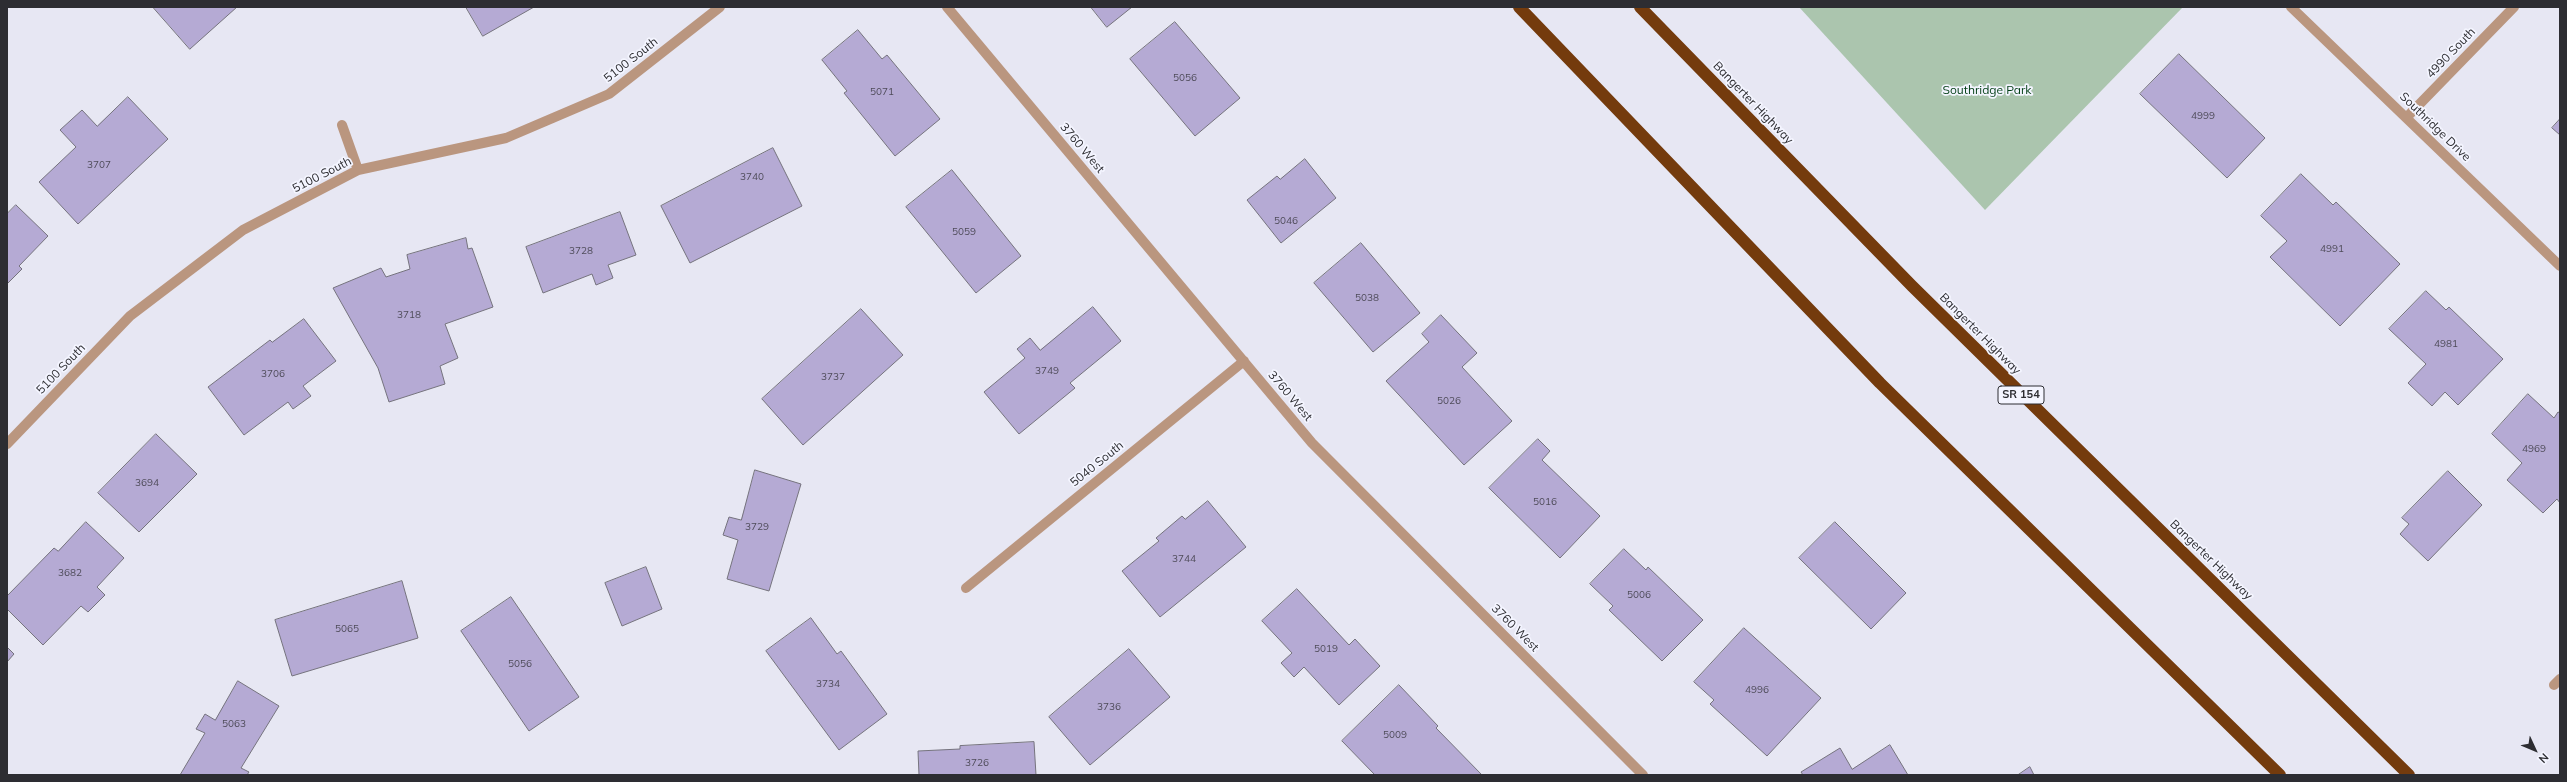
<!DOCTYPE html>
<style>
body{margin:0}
#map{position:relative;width:2567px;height:782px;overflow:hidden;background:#e7e7f3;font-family:Mulish,sans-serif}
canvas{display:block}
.frame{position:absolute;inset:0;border:8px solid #2d2d32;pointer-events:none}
.north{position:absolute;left:2515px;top:730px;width:40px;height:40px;-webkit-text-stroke:3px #f4f5ff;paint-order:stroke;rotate:134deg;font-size:11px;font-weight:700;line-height:16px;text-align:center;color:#2d2d32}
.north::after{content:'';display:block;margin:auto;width:14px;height:18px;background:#2d2d32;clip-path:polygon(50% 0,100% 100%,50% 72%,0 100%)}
</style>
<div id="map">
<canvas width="2567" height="782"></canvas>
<div class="frame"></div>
<div class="north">N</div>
</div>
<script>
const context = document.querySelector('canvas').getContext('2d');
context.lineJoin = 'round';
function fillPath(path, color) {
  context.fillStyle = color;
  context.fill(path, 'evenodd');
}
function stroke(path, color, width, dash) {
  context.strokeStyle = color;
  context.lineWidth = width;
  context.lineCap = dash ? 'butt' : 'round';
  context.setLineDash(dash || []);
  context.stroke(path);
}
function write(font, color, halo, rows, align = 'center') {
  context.font = font + ' Mulish,sans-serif';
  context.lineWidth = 3.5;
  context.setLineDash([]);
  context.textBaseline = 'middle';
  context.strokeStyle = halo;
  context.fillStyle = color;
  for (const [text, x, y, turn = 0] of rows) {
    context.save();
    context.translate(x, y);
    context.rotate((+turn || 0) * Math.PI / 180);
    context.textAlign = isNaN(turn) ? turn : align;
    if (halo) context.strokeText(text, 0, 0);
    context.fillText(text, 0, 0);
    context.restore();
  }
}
fillPath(new Path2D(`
 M1799 7H2183L1985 210Z`), '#abc5ae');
const building = new Path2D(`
 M153 7H237L190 49Z
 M466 7H534L483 36Z
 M1091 7H1132L1107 27Z
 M1175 22 1240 98 1195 136 1130 59Z
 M858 30 882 59 887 55 940 119 895 156 844 93 847 91 822 60Z
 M2179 54 2265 138 2227 178 2140 94Z
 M128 97 168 139 78 224 39 182 76 147 60 130 82 110 97 126Z
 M2560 119V135L2552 128Z
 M773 148 802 206 690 263 661 206Z
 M1305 159 1336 198 1281 243 1247 200 1277 176 1280 179Z
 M952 170 1021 256 976 293 906 207Z
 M2301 174 2333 205 2336 202 2400 264 2340 326 2270 257 2287 241 2261 216Z
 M16 205 48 236 19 266 22 269 7 284V214Z
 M620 212 636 255 608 265 613 278 596 285 592 274 543 293 526 247Z
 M466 238 468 249 472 248 493 307 445 324 458 358 440 366 445 384 389 402 378 368 333 288 381 268 386 277 410 269 407 255Z
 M1361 243 1420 313 1373 352 1314 283Z
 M2426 291 2446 310 2449 307 2503 359 2458 405 2445 392 2432 406 2408 383 2426 364 2389 329Z
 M1093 307 1121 341 1070 383 1075 388 1019 434 984 392 1025 358 1017 349 1030 338 1040 350Z
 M861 309 903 355 803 445 762 399Z
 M1441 315 1477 353 1462 367 1512 421 1464 465 1386 381 1429 342 1422 334Z
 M304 319 336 361 303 386 311 396 293 409 288 402 244 435 208 387 270 340 272 342Z
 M2528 394 2554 418 2558 412 2560 413V503L2557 499 2543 513 2507 480 2522 463 2492 434Z
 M156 434 197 474 139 532 98 493Z
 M1538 439 1550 451 1542 460 1600 516 1560 558 1489 488Z
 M755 470 801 484 769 591 727 579 738 540 723 535 729 517 741 520Z
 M2448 471 2482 505 2428 561 2400 534 2409 524 2402 518Z
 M1208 501 1246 547 1160 617 1122 571 1159 541 1156 538 1182 516 1185 519Z
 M86 522 124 558 97 587 105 595 88 612 81 606 43 645 7 609V596L54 548 58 551Z
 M1835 522 1906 593 1871 629 1799 558Z
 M1624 549 1646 570 1648 567 1703 620 1662 661 1609 610 1613 606 1590 584Z
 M646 567 662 609 622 626 605 583Z
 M402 581 418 638 292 676 275 620Z
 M1297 589 1349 645 1355 639 1380 666 1339 705 1304 667 1294 677 1281 663 1292 653 1262 621Z
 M511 597 579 697 529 731 461 631Z
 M811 618 837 654 841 651 887 714 839 750 766 651Z
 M1744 628 1821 698 1767 756 1710 704 1714 700 1694 682Z
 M7 647 14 654 7 662Z
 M1129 649 1170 697 1090 765 1049 717Z
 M238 681 279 706 241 768 249 772 247 775H180L205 733 196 729 205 714 215 720Z
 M1399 685 1438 726 1436 728 1482 775H1375L1342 741Z
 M1034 742 1036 775H919L918 751 960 749V746Z
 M1890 745 1908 775H1803L1801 772 1840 748 1852 769Z
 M2030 767 2034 775H2018Z`);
fillPath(building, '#b5aad4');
stroke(building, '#75737d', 1);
stroke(new Path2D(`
 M947 7 1312 443 1643 775
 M2291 7 2560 266
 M2407 117 2514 7
 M342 125 358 170
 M7 444 130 316 243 230 358 170 506 138 609 94 720 7
 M966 588 1244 361
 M2554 685 2560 679`), '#ba967f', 10);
stroke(new Path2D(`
 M1519 7 1880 383 2280 775
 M1640 7 1912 286 2409 775`), '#743b0d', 12);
write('10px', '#4f4c5a', null, [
 ["5056",1185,78],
 ["5071",882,92],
 ["4999",2203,116],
 ["3707",99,165],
 ["3740",752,177],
 ["5046",1286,221],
 ["5059",964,232],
 ["4991",2332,249],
 ["3728",581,251],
 ["5038",1367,298],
 ["3718",409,315],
 ["4981",2446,344],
 ["3749",1047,371],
 ["3706",273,374],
 ["3737",833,377],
 ["5026",1449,401],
 ["4969",2534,449],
 ["3694",147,483],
 ["5016",1545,502],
 ["3729",757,527],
 ["3744",1184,559],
 ["3682",70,573],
 ["5006",1639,595],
 ["5065",347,629],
 ["5019",1326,649],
 ["5056",520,664],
 ["3734",828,684],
 ["4996",1757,690],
 ["3736",1109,707],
 ["5063",234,724],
 ["5009",1395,735],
 ["3726",977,763]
]);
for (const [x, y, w] of [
 [2021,395,46]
]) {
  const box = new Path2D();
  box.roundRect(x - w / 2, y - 9, w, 18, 3);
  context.fillStyle = '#f4f5ff';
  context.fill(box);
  stroke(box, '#2d2d32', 1);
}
write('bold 11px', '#2d2d32', null, [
 ["SR 154",2021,395]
]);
write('12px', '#2d2d32', '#f4f5ff', [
 ["4990 South",2451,53,-46],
 ["5100 South",631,60,-38],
 ["Bangerter Highway",1753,103,46],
 ["Southridge Drive",2435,127,44],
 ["3760 West",1082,148,50],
 ["5100 South",322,175,-27],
 ["Bangerter Highway",1980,334,45],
 ["5100 South",61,369,-46],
 ["3760 West",1290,396,50],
 ["5040 South",1097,464,-39],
 ["Bangerter Highway",2211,560,44],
 ["3760 West",1515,628,45]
]);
write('12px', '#003e14', '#f4f5ff', [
 ["Southridge Park",1987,90]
]);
</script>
